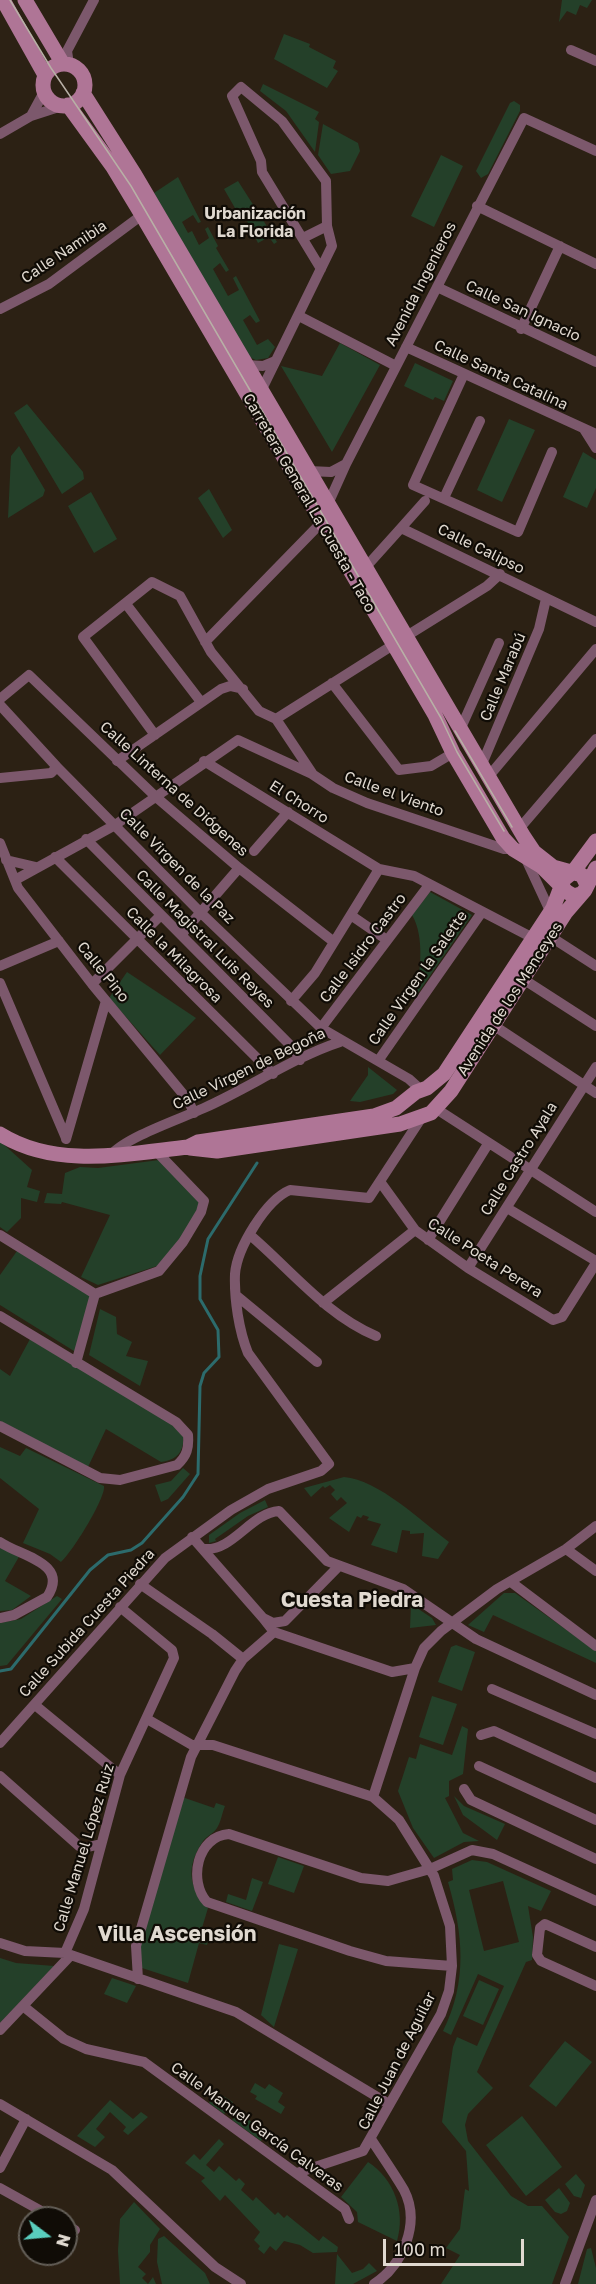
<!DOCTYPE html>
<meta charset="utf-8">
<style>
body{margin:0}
#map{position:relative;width:596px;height:2284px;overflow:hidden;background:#2c2114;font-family:"Golos Text",sans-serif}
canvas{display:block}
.north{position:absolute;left:18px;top:2206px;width:60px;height:60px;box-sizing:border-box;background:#100c06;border:2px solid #635e57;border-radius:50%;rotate:106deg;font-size:16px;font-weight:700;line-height:24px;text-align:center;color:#e0d9d0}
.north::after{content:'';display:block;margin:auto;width:21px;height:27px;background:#59cebe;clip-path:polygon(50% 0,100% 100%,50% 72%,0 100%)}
.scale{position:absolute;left:383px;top:2239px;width:141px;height:27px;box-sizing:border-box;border:3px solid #e0d9d0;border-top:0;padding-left:8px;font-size:18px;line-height:21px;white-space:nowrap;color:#e0d9d0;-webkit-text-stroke:4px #100c06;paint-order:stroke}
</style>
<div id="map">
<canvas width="596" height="2284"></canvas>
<div class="north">N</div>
<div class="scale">100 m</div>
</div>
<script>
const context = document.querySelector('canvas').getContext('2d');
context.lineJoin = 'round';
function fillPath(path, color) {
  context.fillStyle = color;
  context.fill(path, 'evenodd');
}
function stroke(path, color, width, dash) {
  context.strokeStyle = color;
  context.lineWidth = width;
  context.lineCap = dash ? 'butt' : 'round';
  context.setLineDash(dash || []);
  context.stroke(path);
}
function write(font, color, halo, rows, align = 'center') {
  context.font = font + ' "Golos Text",sans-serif';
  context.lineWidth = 4.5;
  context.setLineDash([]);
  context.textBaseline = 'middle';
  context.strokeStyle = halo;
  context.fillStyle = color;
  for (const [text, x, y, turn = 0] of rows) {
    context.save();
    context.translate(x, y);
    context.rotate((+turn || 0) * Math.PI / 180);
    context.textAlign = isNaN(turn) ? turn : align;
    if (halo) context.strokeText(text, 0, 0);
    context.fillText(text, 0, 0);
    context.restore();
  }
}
fillPath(new Path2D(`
 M562 0H592L587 8 580 5 576 15 567 11 559 22Z
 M284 34 310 44 309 47 336 61 333 68 338 71 327 88 274 59Z
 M263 84 319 112 315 119 319 122 315 152 286 111 260 91Z
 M514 101 520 105V111L488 174 481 178 476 171 510 103Z
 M323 124 358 143 360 151 350 171 331 174 318 155Z
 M441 155 463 166 434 227 411 216Z
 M178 177 201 222 198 223 193 215 182 222 188 233 192 231 199 245 209 238 205 229 208 227 218 246 216 248 229 270 226 272 220 263 213 269 228 296 239 290 233 278 236 276 260 321 256 323 250 315 243 320 257 345 268 339 275 347 268 358 256 360 249 357 154 193Z
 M238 181 277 242 274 244 269 237 258 243 243 213 239 215 224 189Z
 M340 343 380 365 332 452 281 366 322 376Z
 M415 363 453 381 444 401 435 397 433 400 404 386Z
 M27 404 83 472 84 479 62 494 14 413Z
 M509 419 535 430 502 502 477 490Z
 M19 446 45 490 43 496 8 518 11 456Z
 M583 452 596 460V488L587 508 563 497Z
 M209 489 232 530 223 538 198 498Z
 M91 492 117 539 94 553 68 506Z
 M430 892 472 915 416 996C420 971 425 937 412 915Z
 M127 972 196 1018 160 1055 109 998Z
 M368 1067 397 1090 393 1094 360 1102 350 1101 368 1075Z
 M0 1141 32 1170 27 1187 40 1191 37 1202 21 1198V1218L7 1232 0 1227Z
 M159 1160 202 1205 180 1240 157 1266 98 1285 81 1277 110 1215 62 1202 61 1204 44 1203 47 1193 62 1194 65 1173 80 1167 98 1168Z
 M17 1251 91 1295 79 1350 74 1351 0 1305V1275Z
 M100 1309 116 1317 117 1334 132 1342 126 1356 148 1361 140 1386 89 1355Z
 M30 1339 173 1423 184 1434C183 1451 180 1459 161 1462L106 1429 88 1467 0 1421V1369L10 1376Z
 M0 1447 20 1456 26 1448 104 1486C106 1498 71 1554 61 1562L50 1554 23 1543 39 1509 0 1478Z
 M183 1468 190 1474 168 1499 161 1502 155 1485 171 1481Z
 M344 1477C379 1480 421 1521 449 1542L438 1559 422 1556 424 1533 410 1534V1531L402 1530 397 1553 371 1545 381 1524 367 1520 369 1517 363 1515 361 1518 357 1516 349 1532 329 1518 347 1503 341 1497 337 1501 331 1494 335 1490 330 1485 325 1488 323 1486 311 1497 304 1488Z
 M265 1500 268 1507 248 1516 215 1539 216 1541 209 1543V1535L240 1513Z
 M0 1543 20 1555 5 1581 31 1596 12 1610 0 1611Z
 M504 1593H515L596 1651V1663L493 1615 484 1632 468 1625Z
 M57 1596 62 1599 7 1665 0 1666V1623L21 1619Z
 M411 1604 432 1618 436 1625 410 1628Z
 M456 1645 475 1652 462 1691 438 1682 451 1647Z
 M432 1696 457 1704 443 1745 419 1737Z
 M462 1726 468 1729 463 1774 449 1781V1796L445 1798 463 1833 479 1841 464 1842 434 1858 413 1828 398 1791 409 1757 416 1759 420 1744 452 1755Z
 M454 1796 464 1806 505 1824 497 1840 463 1815Z
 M182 1797 214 1808 216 1803 225 1806C222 1813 221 1822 217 1828 214 1833 207 1836 203 1841 186 1867 188 1886 208 1908L202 1928 210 1934 207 1945 199 1943 188 1983 142 1968 140 1946Z
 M278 1857 304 1866 294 1893 268 1884Z
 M472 1860 487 1862 551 1891 541 1911 528 1906 533 1937 532 1960 526 1962 477 2072 493 2088 468 2114 465 2125 468 2141 511 2196 528 2206H542L569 2237 552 2284H441L460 2255 446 2248 460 2229 465 2189 469 2191 466 2151 442 2122 453 2047 457 2037 477 2046 504 1986 478 1974 451 2035 443 2031C468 1981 463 1934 448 1882L453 1880 452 1869ZM503 1881 519 1942 484 1951 469 1890Z
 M252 1878 263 1882 252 1911 226 1902 228 1894 246 1900Z
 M279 1944 298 1949 274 2027 261 2015Z
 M0 1958 16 1963 54 1966 0 2023Z
 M112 1978 136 1986 127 2003 104 1994Z
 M479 1980 499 1989 483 2025 463 2016Z
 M565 2041 592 2062 556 2107 529 2086Z
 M255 2083 265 2089 269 2084 283 2093 278 2102 285 2107 281 2114 255 2099 257 2096 250 2092Z
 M215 2091 233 2102 224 2114 209 2103Z
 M110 2100 133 2119 141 2112 148 2117 128 2135 123 2131 126 2127 110 2112 96 2129 105 2137 95 2147 77 2136Z
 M238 2112 266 2132 261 2141 232 2120Z
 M522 2116 562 2167 526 2196 486 2145Z
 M219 2139 224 2144 206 2165 214 2172 219 2166 236 2181 239 2178 245 2184 241 2190 253 2201 256 2197 275 2215 278 2212 284 2218 287 2215 319 2241 323 2236 338 2247 337 2252 313 2253 300 2245 284 2241 276 2251 270 2246 264 2254 258 2249 260 2246 254 2240 260 2232 225 2195 220 2201 201 2181 205 2178 185 2163 194 2154 200 2160Z
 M368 2162C394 2179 406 2211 397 2241L358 2222 357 2212 341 2197Z
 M576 2174 585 2185 581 2198 574 2196 565 2184Z
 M559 2188 570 2203 567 2211 561 2214 555 2212 545 2200Z
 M134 2202 160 2229 150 2245V2252L138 2267 146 2274 142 2278 148 2284 153 2277 156 2284H120L118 2251 120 2219Z
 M164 2236 205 2273 210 2284H162L157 2262 158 2239Z
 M591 2248 596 2268V2284H578L587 2249Z
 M337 2254 352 2273 363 2269 369 2263 377 2271 353 2284H335Z`), '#244029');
stroke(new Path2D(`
 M0 1671 11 1669 90 1570 108 1555 131 1550 142 1543 183 1497 198 1474 200 1386 204 1373 219 1357 218 1330 200 1299V1276L208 1239 257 1163`), '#2c6b6c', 3);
stroke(new Path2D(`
 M571 50 596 61
 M69 64 67 51 94 0
 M31 116 44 92
 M0 134 31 116 62 106
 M477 206 596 264
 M303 238 327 226
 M437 287 596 362
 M0 309 49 284 142 215
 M299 316 396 366
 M521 329 560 246
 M406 347 596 434
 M246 365 263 366 275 361
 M464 374 413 485 518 532 552 452
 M261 391 332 246 327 226 326 181 282 121 241 87 232 96 261 161 262 172 321 269
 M584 429 596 448
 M309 471 331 472 346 464
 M444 498 480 421
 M328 504 346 464 524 118 596 151
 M401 528 425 501
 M365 568 401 528 596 622
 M126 604 201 702
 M405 637 487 586 500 574
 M205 642 321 523
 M332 683 399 770 431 766 453 753
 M0 699 29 675 156 797 239 868 334 942
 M0 705 57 767 200 912 321 1028 409 1079 420 1089
 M276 719 393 645
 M460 730 499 643
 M155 735 83 637 152 582 180 596 211 652 259 711 276 719 312 773
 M117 761 221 689 230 686 243 689
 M204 761 379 869 414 876 533 938
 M482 764 539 629 546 599
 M489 776 596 649
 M0 778 51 773 57 767
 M519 829 596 739
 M86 839 294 1049 300 1060
 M0 843 18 888 92 984 188 1100 194 1113
 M254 851 288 812
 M524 855 550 911
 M55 857 273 1074
 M6 860 36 867
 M15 880 115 825 238 740 312 774 333 788 367 803 504 849H513
 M352 916 387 940
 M181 935 239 868
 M551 937 596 966
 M0 966 59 941
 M523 979 596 1026
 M0 983 66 1138
 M92 984 160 916
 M291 1001 315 973 379 869
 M493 1025 596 1093
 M321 1028 429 885
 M378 1061 482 912
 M435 1108 596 1212
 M66 1139 106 1001
 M111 1155C126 1137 180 1119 204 1108 249 1088 294 1057 340 1042
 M381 1183 415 1230 468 1268 553 1320 562 1317 596 1263
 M507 1208 596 1261
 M0 1235 95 1294 76 1363
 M250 1235C291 1270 326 1315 376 1336
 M428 1240 488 1144
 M468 1268 596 1067
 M95 1294 159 1271 183 1242 201 1212 204 1201 156 1151
 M237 1296 317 1362
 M323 1303 415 1230
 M0 1316 176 1422 188 1435C189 1448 187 1456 177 1465L120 1480 100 1478 0 1426
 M192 1537 263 1618 273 1623 285 1621
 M0 1542C20 1556 70 1563 47 1597L14 1615 0 1618
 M205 1549C233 1551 251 1513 279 1511L327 1561 403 1589 476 1639 596 1695
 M566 1549 596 1571
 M511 1582 596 1646
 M140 1584 212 1634 243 1659
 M263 1618 274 1632 392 1672 415 1668
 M285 1621 338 1567
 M492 1689 596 1734
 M35 1705 120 1775
 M147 1719 192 1745H213L373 1797 399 1820 434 1876 450 1926 452 1966 449 1991 441 2014 363 2151 297 2173
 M481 1735 494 1731 596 1778
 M0 1743 165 1558 231 1510 268 1489 321 1471 329 1464 248 1353C239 1331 234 1299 235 1274 237 1248 266 1200 290 1190L369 1198 424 1114
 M479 1766 596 1820
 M0 1776 79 1846 84 1848 101 1844
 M464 1789 471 1800 596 1859
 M373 1797 415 1668 424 1648 441 1631 497 1589 566 1549 596 1526
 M0 1943 25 1951 65 1953 236 2012 389 2104
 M596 1947 545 1924 540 1928 537 1955 541 1961 596 1986
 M65 1953 84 1909 120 1775 174 1658 172 1650 120 1607
 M452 1966 386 1961 350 1951 207 1902C188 1881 197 1836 229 1834L361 1878 388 1881 430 1869 472 1850 493 1854 596 1901
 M138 1979 136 1946 191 1757 235 1671 243 1659 274 1632
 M23 2006 64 2039 86 2049 144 2062 345 2209 349 2219
 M0 2030 71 1955
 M0 2104 112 2170 215 2267 241 2284
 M371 2139C382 2156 394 2173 404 2190 421 2223 403 2265 374 2284
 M0 2168 26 2119
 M0 2188 54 2218
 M66 2225 75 2230
 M565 2284 596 2200`), '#7c586c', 10);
stroke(new Path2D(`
 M3 0 45 75
 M25 0 63 64
 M43 85a21 21 0 1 1 42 0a21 21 0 1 1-42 0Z
 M83 93 135 175 524 837 534 852 553 867 582 875 587 885
 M68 105 113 167 142 215 435 715 453 753 503 838 513 849 541 866 567 892 574 896 580 894
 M0 1134C56 1169 125 1154 188 1147L198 1142 374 1116 396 1108 416 1092 427 1088 444 1074 553 908 564 879 573 872 596 841
 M190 1148 217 1151 400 1124 431 1113 451 1091 566 912 585 890 596 868`), '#af7596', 15);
stroke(new Path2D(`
 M10 0 51 68 131 186 441 718 457 752 504 831
 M455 731 512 827`), '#b8b0a6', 1.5);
write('15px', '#e0d9d0', '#100c06', [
 ["Calle Namibia",64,252,-34],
 ["Avenida Ingenieros",421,284,-63],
 ["Calle San Ignacio",523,311,25],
 ["Calle Santa Catalina",501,375,25],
 ["Carretera General La Cuesta - Taco",309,503,60],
 ["Calle Calipso",481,549,26],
 ["Calle Marabú",503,677,-67],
 ["Calle Linterna de Diógenes",174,789,42],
 ["Calle el Viento",394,794,20],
 ["El Chorro",299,802,32],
 ["Calle Virgen de la Paz",177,866,45],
 ["Calle Magistral Luis Reyes",205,939,45],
 ["Calle Isidro Castro",363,948,-53],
 ["Calle la Milagrosa",174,955,45],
 ["Calle Pino",103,972,51],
 ["Calle Virgen la Salette",418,978,-55],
 ["Avenida de los Menceyes",510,999,-57],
 ["Calle Virgen de Begoña",249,1069,-26],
 ["Calle Castro Ayala",519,1159,-58],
 ["Calle Poeta Perera",485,1258,33],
 ["Calle Subida Cuesta Piedra",87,1623,-48],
 ["Calle Manuel López Ruiz",84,1848,-73],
 ["Calle Juan de Aguilar",397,2061,-63],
 ["Calle Manuel García Calveras",257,2127,36]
]);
write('bold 16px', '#e0d9d0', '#100c06', [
 ["Urbanización",255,214],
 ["La Florida",255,232]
]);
write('bold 21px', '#e0d9d0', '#100c06', [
 ["Cuesta Piedra",352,1600],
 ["Villa Ascensión",177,1934]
]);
</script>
